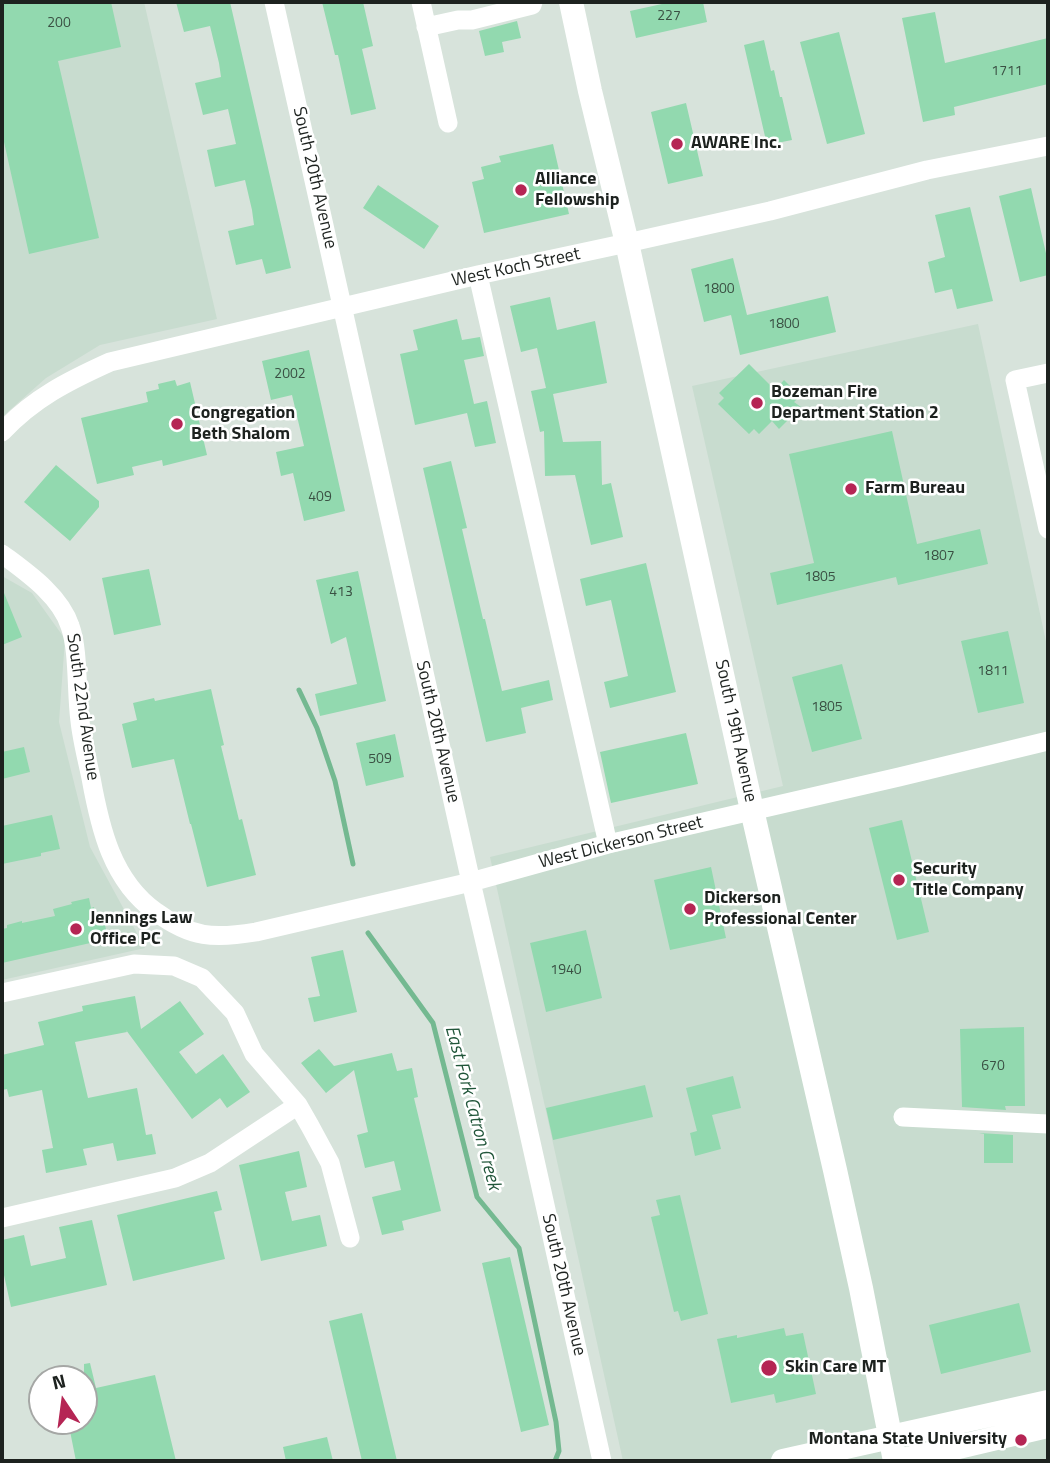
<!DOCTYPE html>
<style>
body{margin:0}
#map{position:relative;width:1050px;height:1463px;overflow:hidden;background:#d7e3db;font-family:"Titillium Web",sans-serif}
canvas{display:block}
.frame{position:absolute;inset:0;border:4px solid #1d221f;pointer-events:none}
.north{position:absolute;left:28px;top:1365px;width:70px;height:70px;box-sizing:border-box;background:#fff;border:2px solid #a5a7a5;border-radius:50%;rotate:347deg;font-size:19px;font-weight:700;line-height:28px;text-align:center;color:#1d221f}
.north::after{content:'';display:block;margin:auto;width:24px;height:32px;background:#b52554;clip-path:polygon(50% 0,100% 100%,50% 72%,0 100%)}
</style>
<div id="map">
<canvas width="1050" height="1463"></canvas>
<div class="frame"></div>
<div class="north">N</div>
</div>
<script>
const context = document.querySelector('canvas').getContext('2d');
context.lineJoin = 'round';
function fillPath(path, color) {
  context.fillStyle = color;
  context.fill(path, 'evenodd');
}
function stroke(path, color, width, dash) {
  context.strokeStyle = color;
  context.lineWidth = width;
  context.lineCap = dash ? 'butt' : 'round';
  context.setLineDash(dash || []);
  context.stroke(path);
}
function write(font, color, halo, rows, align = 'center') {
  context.font = font + ' "Titillium Web",sans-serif';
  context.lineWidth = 5;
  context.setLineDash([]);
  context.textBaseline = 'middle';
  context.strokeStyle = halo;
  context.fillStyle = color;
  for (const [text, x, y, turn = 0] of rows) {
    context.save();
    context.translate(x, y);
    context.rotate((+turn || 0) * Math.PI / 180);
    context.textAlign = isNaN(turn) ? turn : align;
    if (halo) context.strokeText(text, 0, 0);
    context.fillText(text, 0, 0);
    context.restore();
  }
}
fillPath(new Path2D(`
 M2 2H144L217 319 100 345 46 378 2 417Z
 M978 324 1048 651V1461H623L490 857 783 786 692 386Z
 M2 576 32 593 65 639 59 722 90 847 145 948 2 980Z`), '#c8dccf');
stroke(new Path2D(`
 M299 690 317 728 335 781 353 864
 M368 933 433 1023 477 1197 519 1248 556 1422 559 1451 555 1461`), '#74b991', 5);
fillPath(new Path2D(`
 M2 2H111L121 47 58 61 99 238 29 254 2 133Z
 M176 2H230L291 268 266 274 262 259 236 265 228 231 254 225 252 210 245 180 215 187 207 150 236 144 228 109 203 115 195 83 221 77 219 63 210 26 184 32Z
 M322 2H363L373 46 362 49 376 109 351 115 338 55H335Z
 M671 2H703L707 22 636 38 630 11Z
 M935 12 945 63 1048 38V84L954 107 955 115 923 122 902 18Z
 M517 21 521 38 502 42 504 52 485 56 479 31Z
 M839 32 865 134 827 144 800 42Z
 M764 40 771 71 774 70 780 97H782L792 140 767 145 744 45Z
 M686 103 703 176 668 184 651 112Z
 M553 144 569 214 484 233 472 182 484 179 481 167 501 162 499 156Z
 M378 185 439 226 424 249 363 208Z
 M1031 188 1048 262V275L1020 282 999 196Z
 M970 207 993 301 957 309 952 289 935 293 928 262 945 257 935 215Z
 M733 258 747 315 828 296 836 332 740 355 731 315 704 322 691 269Z
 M550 297 557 330 595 321 607 383 553 394 563 442 601 441 602 485 611 483 623 537 591 545 575 475 545 476 544 431 540 432 531 391 546 388 537 348 521 352 510 306Z
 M457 319 462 340 480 337 484 356 464 360 474 404 487 401 496 443 475 447 467 413 415 425 400 354 418 350 413 330Z
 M309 350 345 511 304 521 293 473 281 476 276 452 304 446 292 395 271 400 262 361Z
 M749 364 775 390 784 380 800 396 794 402 801 407 779 429 772 421 759 434 754 429 749 434 718 404 724 398 719 393Z
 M175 380 177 386 190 382 207 455 163 466 162 460 132 467 134 475 97 484 81 418 148 402 146 392 159 389 158 384Z
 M892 431 917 544 980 529 988 564 898 585 896 577 777 605 770 573 814 563 789 454Z
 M451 461 467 528 462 529 483 619H485L502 691 549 680 553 700 521 708 526 733 486 742 423 468Z
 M56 465 99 501V507L70 541 24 502Z
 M646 563 676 692 610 708 604 682 628 676 611 600 586 606 580 579Z
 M149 569 161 625 114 635 102 578Z
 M358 571 386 701 320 716 315 694 357 684 346 637 331 644 316 580Z
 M2 588 22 637 2 645Z
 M1008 631 1024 703 978 713 961 641Z
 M842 664 862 739 812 752 792 677Z
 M211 689 224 745 221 746 239 820 242 819 256 875 207 887 191 824H190L174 759 132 768 122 724 137 720 133 703 154 698 155 701Z
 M686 733 698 784 611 803 600 752Z
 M395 734 404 777 366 786 356 743Z
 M24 747 30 772 2 779V752Z
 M52 815 60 849 41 853V856L2 864V826Z
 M902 820 929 932 897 940 869 828Z
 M711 867 726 938 670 950 654 880Z
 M89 898 91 908 94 907 96 917 100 916 102 926 105 925 108 939 2 963V929L7 928V925L22 921V923L55 916 53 909 72 904 71 902Z
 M586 930 602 998 546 1012 530 943Z
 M343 950 357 1012 314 1022 308 998 320 996 311 957Z
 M135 996 141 1029 180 1001 204 1034 179 1052 196 1074 223 1054 250 1092 227 1108 220 1098 192 1119 126 1030 127 1032 75 1042 88 1098 137 1088 146 1135 152 1134 156 1154 117 1161 113 1143 83 1149 87 1165 46 1173 42 1150 53 1148 42 1090 9 1097 7 1089 2 1090V1055L44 1045 38 1022 83 1011 82 1006Z
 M1024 1027 1025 1106H1005L1006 1110 962 1107 960 1029Z
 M319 1049 334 1066 392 1053 397 1071 412 1068 418 1097 414 1098 441 1211 402 1221 404 1230 382 1235 372 1197 401 1190 394 1161 365 1168 357 1135 368 1132 354 1070 326 1093 301 1063Z
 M733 1076 741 1108 712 1115 721 1149 695 1156 690 1133 697 1131 686 1088Z
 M645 1085 653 1117 553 1140 546 1108Z
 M979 1133 1013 1135V1163H984V1134Z
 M299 1151 307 1187 285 1192 292 1221 320 1215 327 1246 261 1261 239 1165Z
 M217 1191 222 1210 214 1212 225 1259 133 1281 117 1215Z
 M680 1195 708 1314 681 1321 678 1311 674 1312 651 1217 660 1215 656 1200Z
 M92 1220 107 1285 11 1307 2 1266V1240L24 1235 31 1266 66 1258 59 1227Z
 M510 1257 549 1425 521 1432 482 1263Z
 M1019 1303 1031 1352 941 1374 929 1325Z
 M362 1313 397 1461H362L329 1321Z
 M784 1328 786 1336 803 1333 816 1394 776 1403 774 1394 731 1403 717 1339 737 1335V1338Z
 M90 1363 96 1388 155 1375 176 1461H76L68 1421H84V1364Z
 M327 1437 333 1461H286L283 1447Z`), '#92d9af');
stroke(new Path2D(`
 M274 2 471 882 516 1075 602 1461
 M421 2 448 123
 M426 27 458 20H472L532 5 533 2
 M478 275 608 844
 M1048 373 1015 380 1048 529
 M2 432C34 398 68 381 110 362L478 275 627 243 770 211 927 170 1048 146
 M2 554C26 572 60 595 70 626 79 651 76 692 80 721 82 740 87 759 91 778 100 828 112 881 156 912 191 938 214 939 256 932L471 882 608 844 899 777 1048 741
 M2 993 134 964 174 966 202 978 235 1013 254 1054 298 1105 310 1126 330 1163 350 1238
 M903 1117 1048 1124
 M2 1218 175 1178 210 1163 298 1105`), '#fff', 19);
stroke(new Path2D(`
 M571 2 590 91 627 243 752 810 835 1170 861 1288 895 1461
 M783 1461 1048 1402
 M899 1461 1048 1426`), '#fff', 24);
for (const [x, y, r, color] of [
 [677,144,7,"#b52554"],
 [521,190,7,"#b52554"],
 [757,403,7,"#b52554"],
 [177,424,7,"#b52554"],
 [851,489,7,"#b52554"],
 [899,880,7,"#b52554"],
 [690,909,7,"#b52554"],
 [76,929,7,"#b52554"],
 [769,1368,9,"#b52554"],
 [1021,1440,7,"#b52554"]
]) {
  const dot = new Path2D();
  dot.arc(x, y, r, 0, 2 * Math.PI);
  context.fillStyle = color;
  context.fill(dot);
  stroke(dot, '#fff', 2.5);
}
write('14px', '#3a5043', null, [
 ["227",669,17],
 ["200",59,24],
 ["1711",1007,72],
 ["1800",719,290],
 ["1800",784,325],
 ["2002",290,375],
 ["409",320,498],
 ["1807",939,557],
 ["1805",820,578],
 ["413",341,593],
 ["1811",993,672],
 ["1805",827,708],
 ["509",380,760],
 ["1940",566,971],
 ["670",993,1067]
]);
write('bold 18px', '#1d221f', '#fff', [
 ["AWARE Inc.",691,144],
 ["Alliance",535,180],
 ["Fellowship",535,201],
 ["Bozeman Fire",771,393],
 ["Department Station 2",771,414],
 ["Congregation",191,414],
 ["Beth Shalom",191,435],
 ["Farm Bureau",865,489],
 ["Security",913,870],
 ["Title Company",913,891],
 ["Dickerson",704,899],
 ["Professional Center",704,920],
 ["Jennings Law",90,919],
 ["Office PC",90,940],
 ["Skin Care MT",785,1368],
 ["Montana State University",1007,1440,"right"]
], 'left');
write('18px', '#1d221f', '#fff', [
 ["South 20th Avenue",314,178,77],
 ["West Koch Street",516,268,-12],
 ["South 22nd Avenue",82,707,82],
 ["South 19th Avenue",735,731,78],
 ["South 20th Avenue",437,732,77],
 ["West Dickerson Street",621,843,-14],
 ["South 20th Avenue",563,1285,77]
]);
write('italic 19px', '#21563a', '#fff', [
 ["East Fork Catron Creek",472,1108,75]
]);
</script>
